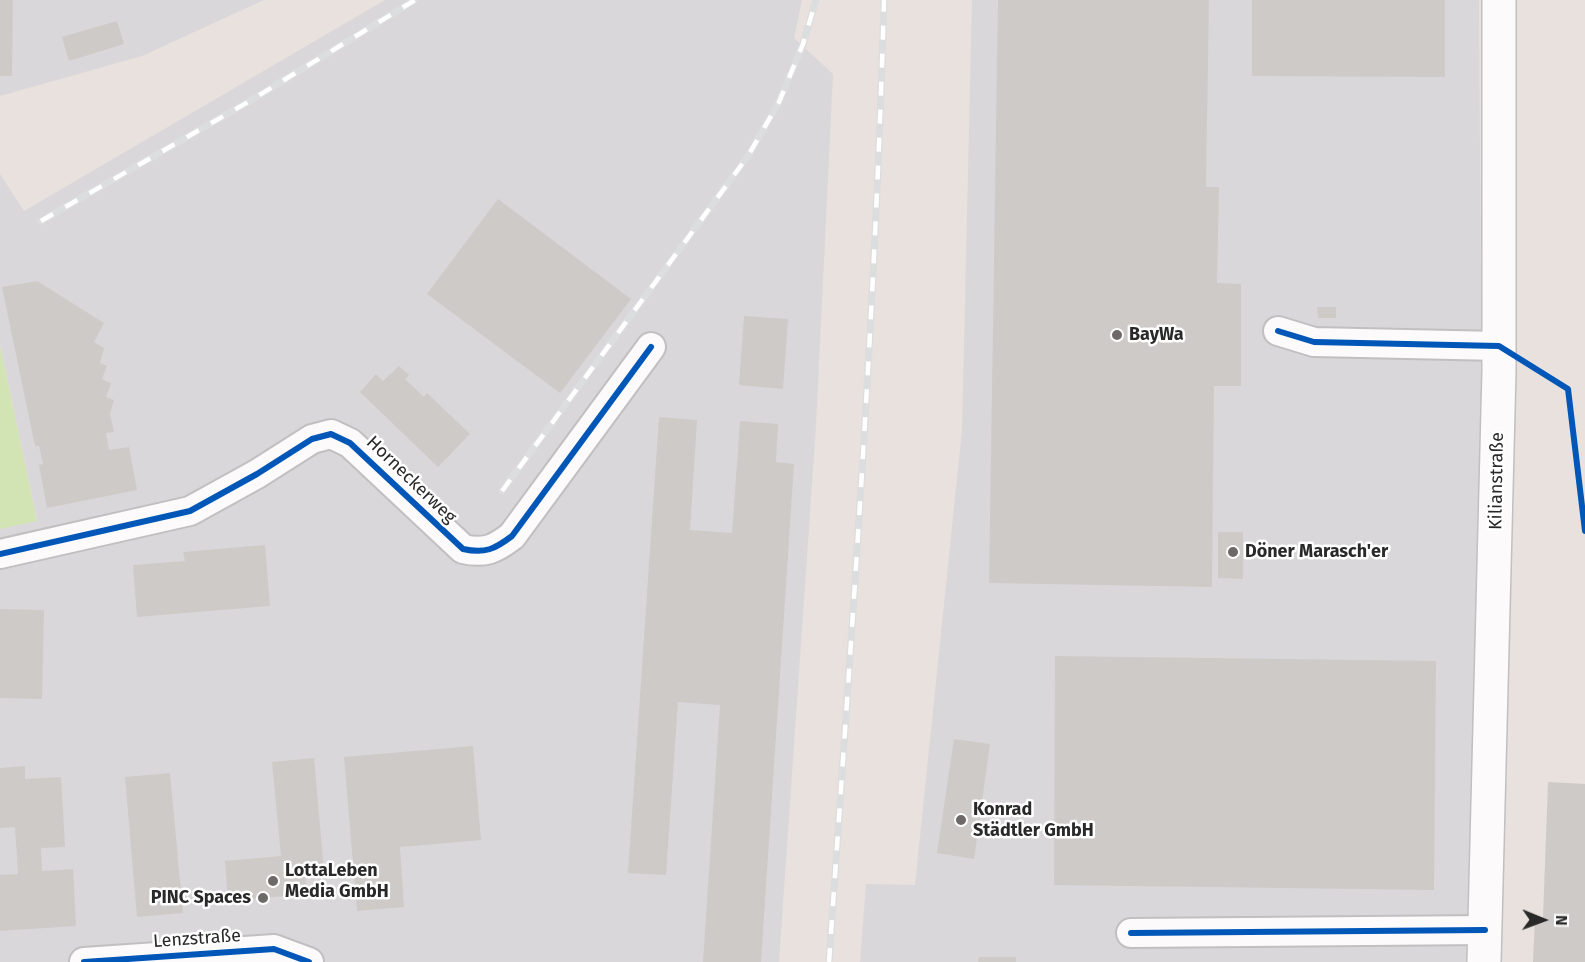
<!DOCTYPE html>
<meta charset="utf-8">
<style>
body{margin:0}
#map{position:relative;width:1585px;height:962px;overflow:hidden;background:#e8e1de;font-family:"Fira Sans",sans-serif}
canvas{display:block}
.north{position:absolute;left:1513px;top:890px;width:60px;height:60px;-webkit-text-stroke:4px #fff;paint-order:stroke;rotate:91deg;font-size:16px;font-weight:700;line-height:24px;text-align:center;color:#292929}
.north::after{content:'';display:block;margin:auto;width:21px;height:27px;background:#292929;clip-path:polygon(50% 0,100% 100%,50% 72%,0 100%)}
</style>
<div id="map">
<canvas width="1585" height="962"></canvas>
<div class="north">N</div>
</div>
<script>
const context = document.querySelector('canvas').getContext('2d');
context.lineJoin = 'round';
function fillPath(path, color) {
  context.fillStyle = color;
  context.fill(path, 'evenodd');
}
function stroke(path, color, width, dash) {
  context.strokeStyle = color;
  context.lineWidth = width;
  context.lineCap = dash ? 'butt' : 'round';
  context.setLineDash(dash || []);
  context.stroke(path);
}
function write(font, color, halo, rows, align = 'center') {
  context.font = font + ' "Fira Sans",sans-serif';
  context.lineWidth = 5;
  context.setLineDash([]);
  context.textBaseline = 'middle';
  context.strokeStyle = halo;
  context.fillStyle = color;
  for (const [text, x, y, turn = 0] of rows) {
    context.save();
    context.translate(x, y);
    context.rotate((+turn || 0) * Math.PI / 180);
    context.textAlign = isNaN(turn) ? turn : align;
    if (halo) context.strokeText(text, 0, 0);
    context.fillText(text, 0, 0);
    context.restore();
  }
}
fillPath(new Path2D(`
 M0 0H264L142 56 0 96Z
 M385 0H802L794 38 833 74 816 426 779 962H0V529L37 520 0 345V174L24 211Z
 M972 0H1479L1484 747 1474 962H860L866 884 915 885 962 430Z`), '#dad7da');
fillPath(new Path2D(`
 M0 345 37 521 0 529Z`), '#d2e4b4');
fillPath(new Path2D(`
 M0 0H13L12 76H0Z
 M998 0H1209L1206 187H1219L1217 283 1241 284V386H1214L1212 587 989 583Z
 M1252 0H1445V77L1252 76Z
 M117 21 124 44 69 61 62 37Z
 M498 199 631 299 560 393 427 294Z
 M37 281 104 323 94 342 104 348 100 363 107 366 102 379 111 383 106 397 114 400 110 414 114 432 106 433 109 450 129 447 137 490 47 508 39 465 43 464 39 446H35L2 287Z
 M1317 307H1336V318H1318Z
 M744 316 788 319 783 389 739 385Z
 M399 366 409 375 405 379 424 397 427 393 470 434 438 467 360 392 376 374 383 381Z
 M659 417 697 420 690 530 732 533 740 421 778 424 776 462 794 464 761 962H703L720 705 678 702 666 875 628 873Z
 M1218 532H1243V579L1218 578Z
 M265 545 270 606 137 617 133 565 185 561 183 552Z
 M0 609 44 610 42 699 0 698Z
 M1055 656 1436 661 1434 890 1054 885Z
 M954 739 990 744 974 859 937 853Z
 M473 746 481 840 400 847 404 907 357 911 344 757Z
 M314 758 324 871 305 873 307 894 228 901 225 861 281 856 272 762Z
 M25 766V779L61 777 65 847 41 848 42 871 73 869 76 926 0 931V875L18 874 15 827 0 828V768Z
 M170 773 183 913 137 917 125 777Z
 M1548 782 1585 784V962H1533L1535 917 1543 918Z
 M979 957H1016V962H978Z`), '#cecac7');
const street = new Path2D(`
 M1278 331 1314 342 1499 346
 M0 554 190 511 257 474 312 439 331 434 350 443 463 549C485 554 495 549 512 536L651 347
 M1131 933 1485 930
 M84 962 274 949 309 962`);
const secondary = new Path2D(`
 M1484 962 1499 371V0`);
stroke(street, '#c1bfc0', 32);
stroke(secondary, '#c1bfc0', 36);
stroke(street, '#fcfafa', 28);
stroke(secondary, '#fcfafa', 33);
const rail = new Path2D(`
 M41 221 248 102 415 0
 M502 491 748 156 779 102 803 44 816 0
 M829 962C851 642 875 321 884 0`);
stroke(rail, '#dcddde', 7);
stroke(rail, '#fff', 4.5, [14]);
stroke(new Path2D(`
 M1278 331 1314 342 1499 346 1568 389 1585 531
 M0 554 190 511 257 474 312 439 331 434 350 443 463 549C485 554 495 549 512 536L651 347
 M1131 933 1485 930
 M84 962 274 949 309 962`), '#0057b8', 6);
for (const [x, y, r, color] of [
 [1117,335,6,"#6c6968"],
 [1233,552,6,"#6c6968"],
 [961,820,6,"#6c6968"],
 [273,881,6,"#6c6968"],
 [263,898,6,"#6c6968"]
]) {
  const dot = new Path2D();
  dot.arc(x, y, r, 0, 2 * Math.PI);
  context.fillStyle = color;
  context.fill(dot);
  stroke(dot, '#fff', 2);
}
write('bold 18px', '#292929', '#fff', [
 ["BayWa",1129,335],
 ["Döner Marasch'er",1245,552],
 ["Konrad",973,810],
 ["Städtler GmbH",973,831],
 ["LottaLeben",285,871],
 ["Media GmbH",285,892],
 ["PINC Spaces",251,898,"right"]
], 'left');
write('18px', '#292929', '#fff', [
 ["Horneckerweg",411,480,44],
 ["Kilianstraße",1497,481,-89],
 ["Lenzstraße",197,939,-4]
]);
</script>
